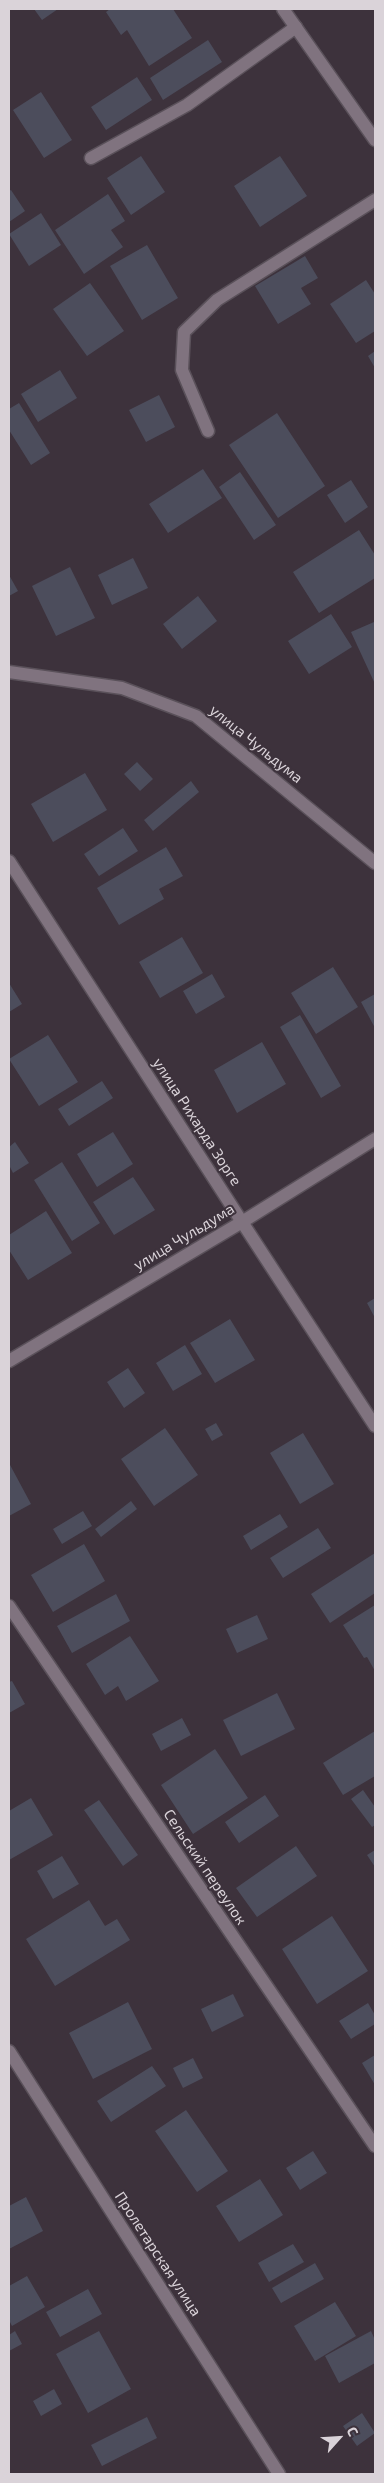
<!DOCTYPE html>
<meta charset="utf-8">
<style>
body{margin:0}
#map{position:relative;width:384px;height:2483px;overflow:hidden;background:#3d323c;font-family:"Exo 2",sans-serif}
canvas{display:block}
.frame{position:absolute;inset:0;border:10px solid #dad3d9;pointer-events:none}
.north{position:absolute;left:314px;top:2413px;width:50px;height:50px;-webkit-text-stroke:4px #3d323c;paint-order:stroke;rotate:64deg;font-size:14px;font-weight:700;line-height:20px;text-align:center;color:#dad3d9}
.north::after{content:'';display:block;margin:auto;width:18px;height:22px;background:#dad3d9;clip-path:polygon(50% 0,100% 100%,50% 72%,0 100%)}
</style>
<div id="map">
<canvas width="384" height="2483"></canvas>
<div class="frame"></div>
<div class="north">С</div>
</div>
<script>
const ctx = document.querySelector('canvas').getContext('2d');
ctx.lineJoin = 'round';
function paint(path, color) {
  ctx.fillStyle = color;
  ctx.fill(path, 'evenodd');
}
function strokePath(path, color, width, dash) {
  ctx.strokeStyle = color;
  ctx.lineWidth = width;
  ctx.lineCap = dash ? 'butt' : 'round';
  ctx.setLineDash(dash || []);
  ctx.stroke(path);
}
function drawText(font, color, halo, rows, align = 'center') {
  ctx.font = font + ' "Exo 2",sans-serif';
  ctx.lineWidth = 4;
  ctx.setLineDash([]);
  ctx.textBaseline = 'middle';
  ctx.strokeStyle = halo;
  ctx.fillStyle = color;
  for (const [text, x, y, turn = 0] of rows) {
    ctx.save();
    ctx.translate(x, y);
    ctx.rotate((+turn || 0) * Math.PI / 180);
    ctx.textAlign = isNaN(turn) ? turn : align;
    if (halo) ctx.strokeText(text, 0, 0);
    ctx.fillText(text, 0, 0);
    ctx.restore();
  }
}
paint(new Path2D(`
 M34,9H58L42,20Z
 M110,9H173L192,38L149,66L127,30L121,35L106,12Z
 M208,40L222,62L163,100L150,78Z
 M137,77L152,100L106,130L91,107Z
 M41,92L72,140L44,158L13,110Z
 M141,156L165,192L131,215L107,178Z
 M280,156L307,196L260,227L234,186Z
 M11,190L25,211L9,222V191Z
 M108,194L125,221L111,230L123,247L84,274L55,230Z
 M41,213L61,245L29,266L9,234Z
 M147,245L178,298L142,320L110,266Z
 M305,256L318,278L301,288L311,304L278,324L255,286Z
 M366,280L375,294V331L356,343L330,304Z
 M90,283L124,331L87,356L53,309Z
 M375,351V368L368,356Z
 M60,370L77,398L38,422L21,394Z
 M159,395L175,427L146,442L129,410Z
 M19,403L50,453L31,465L9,430V409Z
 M277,413L325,486L278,518L229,445Z
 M203,469L222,498L168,533L149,504Z
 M240,472L276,525L254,540L219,487Z
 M351,480L368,507L345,523L327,495Z
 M359,530L375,555V578L319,613L293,572Z
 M133,558L148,588L112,605L98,575Z
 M70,567L95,618L56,636L32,586Z
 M9,575L18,591L9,596Z
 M198,596L217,621L182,649L163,624Z
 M331,614L352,647L309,674L288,641Z
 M374,622L375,625V684L351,632Z
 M137,762L153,779L140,791L124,774Z
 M85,773L107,810L53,842L31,804Z
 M191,781L199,792L153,831L144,820Z
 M123,828L138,851L99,876L84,854Z
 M166,847L183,876L159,889L164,899L119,925L97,888Z
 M182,937L203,973L160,998L139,962Z
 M333,967L358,1007L316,1034L291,993Z
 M212,974L225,997L196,1014L183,991Z
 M9,983L22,1004L9,1012Z
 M375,994V1028L361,1002Z
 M300,1015L341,1086L321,1098L280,1027Z
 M48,1035L78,1082L39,1106L9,1059Z
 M262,1042L286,1084L237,1113L214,1070Z
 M102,1081L113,1098L69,1126L58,1109Z
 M113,1132L133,1164L97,1187L77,1154Z
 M15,1142L29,1163L13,1173L9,1165V1147Z
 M62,1162L100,1223L72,1241L34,1180Z
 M133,1177L155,1210L114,1235L93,1202Z
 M46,1211L72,1253L28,1280L9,1250V1235Z
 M375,1298V1318L367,1303Z
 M230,1319L255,1360L215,1383L190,1343Z
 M185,1345L202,1374L173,1391L156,1363Z
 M128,1368L145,1393L124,1408L107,1382Z
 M216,1423L223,1435L212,1441L205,1429Z
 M165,1428L198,1475L154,1506L121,1459Z
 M303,1433L334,1484L300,1504L270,1453Z
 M9,1463L31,1504L9,1516Z
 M131,1501L137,1509L101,1537L95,1529Z
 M83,1511L92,1526L62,1544L53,1529Z
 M280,1514L288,1527L251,1550L243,1536Z
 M318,1528L331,1548L283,1578L270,1558Z
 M84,1544L105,1581L53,1612L31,1575Z
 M375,1553V1593L330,1623L311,1594Z
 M116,1594L130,1621L72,1653L57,1626Z
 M375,1605V1671L367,1657L364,1658L343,1625Z
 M257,1615L268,1639L237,1653L226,1629Z
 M130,1636L159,1681L126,1701L118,1686L105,1695L86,1664Z
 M12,1681L25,1704L9,1713V1682Z
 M277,1693L295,1729L241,1756L223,1720Z
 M182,1718L191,1735L161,1751L152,1734Z
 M375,1731V1776L343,1795L323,1763Z
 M215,1749L248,1798L193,1834L161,1785Z
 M363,1790L375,1807V1825L372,1827L351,1799Z
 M265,1795L279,1816L239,1843L225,1822Z
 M31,1798L53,1835L9,1860V1811Z
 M99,1800L138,1855L123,1866L84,1810Z
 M296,1846L317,1876L257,1917L236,1888Z
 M375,1850V1867L367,1855Z
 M62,1856L79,1884L53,1899L37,1871Z
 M89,1900L105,1926L117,1919L130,1940L55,1986L26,1939Z
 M332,1916L368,1971L317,2004L282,1949Z
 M233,1994L244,2016L212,2032L201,2009Z
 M128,2002L152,2049L93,2079L69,2033Z
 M368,2003L375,2015V2024L351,2039L339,2021Z
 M375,2055V2085L362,2063Z
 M193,2058L203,2078L183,2088L173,2068Z
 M152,2066L166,2086L111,2122L97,2101Z
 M186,2110L228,2171L197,2192L155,2131Z
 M313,2151L327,2173L300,2190L286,2168Z
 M260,2179L283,2215L239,2242L216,2206Z
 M26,2197L43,2231L9,2249V2206Z
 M293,2244L304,2262L269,2282L258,2263Z
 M315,2263L324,2279L281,2303L272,2288Z
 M27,2276L45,2307L12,2326L9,2320V2286Z
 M88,2289L102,2314L60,2337L46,2312Z
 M335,2302L356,2336L315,2361L294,2326Z
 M15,2331L22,2344L9,2351V2335Z
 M99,2331L131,2389L88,2413L56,2354Z
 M371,2331L375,2340V2363L339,2383L325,2356Z
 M54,2389L62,2404L41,2416L33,2401Z
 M362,2413L375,2433L357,2446L343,2426Z
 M147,2417L157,2438L102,2466L91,2445Z`), '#4c4d5c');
const lane = new Path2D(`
 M91,158L187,105L296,27
 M208,431L182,370L184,332L217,300L375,200`);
const street = new Path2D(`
 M9,861L242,1222
 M9,1606L375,2146
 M9,2051L279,2474`);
const secondary = new Path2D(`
 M283,9L375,140
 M9,672L122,688L196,716L375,863
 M242,1222L375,1426
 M9,1361L242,1222L375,1139`);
strokePath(lane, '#5a515a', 15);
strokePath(street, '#5a515a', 15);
strokePath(secondary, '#5a515a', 15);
strokePath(lane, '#80737f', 12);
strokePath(street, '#80737f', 12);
strokePath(secondary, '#80737f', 12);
drawText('15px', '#dad3d9', '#3d323c', [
 ["улица Чульдума",256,744,39],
 ["улица Рихарда Зорге",197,1122,57],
 ["улица Чульдума",184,1237,-31],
 ["Сельский переулок",205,1867,56],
 ["Пролетарская улица",158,2254,57]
]);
</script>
